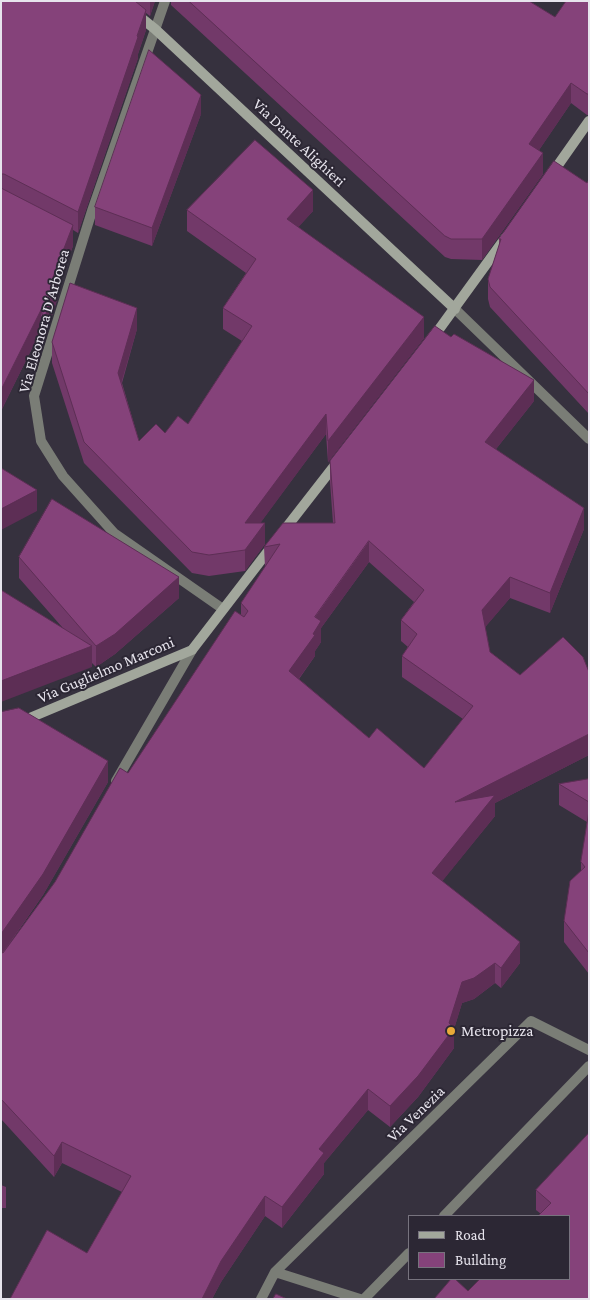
<!DOCTYPE html>
<style>
body{margin:0}
#map{position:relative;width:590px;height:1300px;overflow:hidden;background:#36313e;font-family:"Crimson Pro",serif}
canvas{display:block}
.frame{position:absolute;inset:0;border:2px solid #e7e4ed;pointer-events:none}
.legend{position:absolute;left:408px;top:1215px;width:162px;height:65px;box-sizing:border-box;background:#2c2734;border:1px solid #77737e;margin:0;padding:6px 9px;list-style:none;font-size:15px;color:#e7e4ed}
.legend li{display:flex;align-items:center;gap:10px;height:25px}
.legend b{width:25px;border:1px solid #77737e}
</style>
<div id="map">
<canvas width="590" height="1300"></canvas>
<div class="frame"></div>
<ul class="legend">
<li><b style="height:6px;background:#a2a79c"></b>Road</li>
<li><b style="height:14px;background:#85427a"></b>Building</li>
</ul>
</div>
<script>
const ctx = document.querySelector('canvas').getContext('2d');
ctx.lineJoin = 'round';
function strokePath(path, color, width, dash) {
  ctx.strokeStyle = color;
  ctx.lineWidth = width;
  ctx.lineCap = dash ? 'butt' : 'round';
  ctx.setLineDash(dash || []);
  ctx.stroke(path);
}
function paint(path, color) {
  ctx.fillStyle = color;
  ctx.fill(path, 'evenodd');
}
function drawText(font, color, halo, rows, align = 'center') {
  ctx.font = font + ' "Crimson Pro",serif';
  ctx.lineWidth = 4;
  ctx.setLineDash([]);
  ctx.textBaseline = 'middle';
  ctx.strokeStyle = halo;
  ctx.fillStyle = color;
  for (const [text, x, y, turn = 0] of rows) {
    ctx.save();
    ctx.translate(x, y);
    ctx.rotate((+turn || 0) * Math.PI / 180);
    ctx.textAlign = isNaN(turn) ? turn : align;
    if (halo) ctx.strokeText(text, 0, 0);
    ctx.fillText(text, 0, 0);
    ctx.restore();
  }
}
strokePath(new Path2D(`
 M165,1L92,211L34,396L41,441L63,476L114,533L223,609
 M455,309L589,439
 M116,781L192,650
 M444,1216L589,1066
 M275,1272L360,1299
 M261,1299L275,1272L531,1021L589,1050
 M364,1299L409,1253`), '#7a7d76', 10);
strokePath(new Path2D(`
 M120,1L155,29L455,309
 M551,175L589,121
 M432,339L506,237
 M282,533L338,461
 M1,726L20,722L192,650L272,546`), '#a2a79c', 10);
paint(new Path2D(`
 M1,1H155L150,16L146,13V30L138,54V58L78,233L73,230V246L57,287V300L44,340L41,330L1,411Z
 M171,1H529L555,17L589,1V115H587L571,103L539,150L543,174L482,260L451,259L445,257L171,5Z
 M201,114L152,246L95,225V207Z
 M589,180V414L490,307L488,299V279L499,246V239L587,183Z
 M187,210L313,211L298,227L424,338L328,462L326,434L260,523L265,544L245,571L209,576L192,573L84,463L52,363V342L137,329L122,383L139,441L165,433L188,424L242,341L223,329V308L246,273L187,231Z
 M534,401L496,449L584,529L550,613L510,598L485,627L490,652L520,675L589,672V755L495,803V816L442,881L520,963L501,988L495,983L474,999L462,1003L454,1029V1048L418,1097L390,1127L368,1110L324,1163V1174L282,1228L265,1216L221,1282L212,1299H10L87,1253L122,1192L62,1163L54,1177L1,1119V712L108,782L43,895L3,953L55,882L128,773L241,615V603L265,567L264,547L333,523L330,482V461ZM369,562L414,602L401,620V641L408,647L402,656V677L463,719L424,768L369,738L299,679L315,656V651L321,642V628Z
 M19,557L179,598L115,654L96,667L92,663V667L62,627L19,578Z
 M589,779V974L564,942V921L581,871V862L587,822L559,805V784Z
 M589,1133V1299L468,1291L541,1214L536,1210V1190Z
 M1,1185L6,1187V1208H1Z`), '#723969');
paint(new Path2D(`
 M150,1H155L150,16Z
 M146,10V30L138,54V58L78,233V212Z
 M571,83V103L529,165V144Z
 M201,95V114L152,246V228Z
 M543,153V174L482,260V239Z
 M313,190V211L287,240V219Z
 M73,225V246L57,287V300L44,340V320L53,277Z
 M137,308V329L118,394V373Z
 M41,310V330L1,411V390Z
 M424,317V338L328,462V441Z
 M534,380V401L485,463V442Z
 M326,414V434L245,544V523Z
 M37,490V511L1,530V509Z
 M584,508V529L550,613V593Z
 M265,523V544L245,571V550Z
 M369,541V562L321,628V642L315,651V656L289,692V671L315,617Z
 M179,577V598L115,654L96,667V646Z
 M510,577V598L482,631V610Z
 M92,646V667L1,702V681Z
 M589,734V755L495,803V816L432,894V873L455,802Z
 M108,761V782L43,895L1,955V934Z
 M520,942V963L501,988V968Z
 M495,963V983L474,999L462,1003L454,1029V1048L418,1097L390,1127V1106L462,982Z
 M368,1089V1110L324,1163V1174L282,1228V1207L319,1149Z
 M62,1142V1163L54,1177V1156Z
 M265,1196V1216L221,1282L212,1299H202L221,1261Z`), '#5d2e55');
const building = new Path2D(`
 M1,1H135L146,10L137,36L138,37L78,212L4,174H1Z
 M189,1H529L555,17L566,1H589V94H587L571,83L529,144L543,153L482,239H451L445,236Z
 M149,50L201,95L152,228L95,207Z
 M255,140L313,190L287,219L424,317L328,441L326,414L245,523H265L245,550L209,555L192,552L84,442L52,342L70,283L137,308L118,373L139,441L156,424L165,433L178,416L188,424L252,326L223,308L256,259L187,210Z
 M554,161L587,183L589,180V394L490,287L488,279L501,239H499Z
 M1,188L73,225L53,277L57,279L44,320L41,310L1,390Z
 M435,326L451,337L454,334L534,380L485,442L584,508L550,593L510,577L482,610L490,652L520,675L563,637L583,657L589,672V734L455,802L495,795L432,873L520,942L501,968L495,963L474,978L462,982L449,1023L454,1028L418,1076L390,1106L368,1089L319,1149L324,1153L282,1207L265,1196L221,1261L202,1299H10L47,1230L87,1253L131,1176L62,1142L54,1156L1,1099V952L3,953L55,882L120,768L128,773L235,611L244,617L248,611L241,603L280,544L264,547L283,523H335L330,461ZM369,541L424,590L401,620L417,634L402,656L473,706L424,768L377,728L369,738L289,671L315,635L313,634L321,621L315,617Z
 M1,468L37,490L1,509Z
 M52,499L179,577L115,634L96,646L19,557Z
 M1,590L92,646L1,681Z
 M19,708L108,761L43,874L1,934V712Z
 M589,779V802L559,784Z
 M589,811V953L564,921L570,881L585,867L581,862Z
 M589,1133V1299H434L451,1279H455L468,1291L480,1279H569V1216H538L551,1203L536,1190Z
 M276,1294L287,1299H273Z`);
paint(building, '#85427a');
strokePath(building, '#5d2e55', 1);
for (const [x, y, r, color] of [
 [451,1031,5,"#e9aa38"]
]) {
  const dot = new Path2D();
  dot.arc(x, y, r, 0, 2 * Math.PI);
  ctx.fillStyle = color;
  ctx.fill(dot);
  strokePath(dot, '#2c2734', 2);
}
drawText('16px', '#e7e4ed', '#2c2734', [
 ["Via Dante Alighieri",299,143,43],
 ["Via Eleonora D'Arborea",44,321,-74],
 ["Via Guglielmo Marconi",106,670,-23],
 ["Via Venezia",416,1114,-44]
]);
drawText('16px', '#e7e4ed', '#2c2734', [
 ["Metropizza",461,1031]
], 'left');
</script>
